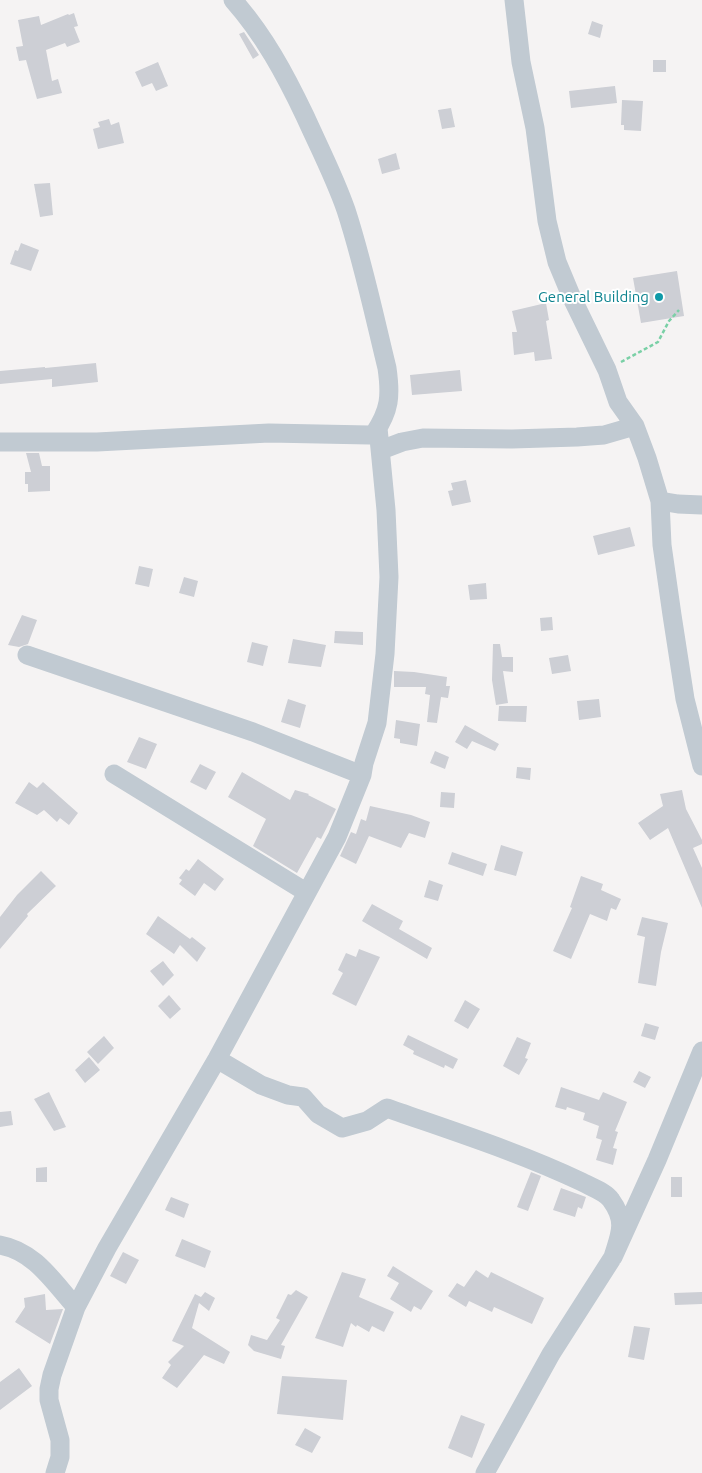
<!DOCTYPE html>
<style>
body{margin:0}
canvas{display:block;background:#f5f3f3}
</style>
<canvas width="702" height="1473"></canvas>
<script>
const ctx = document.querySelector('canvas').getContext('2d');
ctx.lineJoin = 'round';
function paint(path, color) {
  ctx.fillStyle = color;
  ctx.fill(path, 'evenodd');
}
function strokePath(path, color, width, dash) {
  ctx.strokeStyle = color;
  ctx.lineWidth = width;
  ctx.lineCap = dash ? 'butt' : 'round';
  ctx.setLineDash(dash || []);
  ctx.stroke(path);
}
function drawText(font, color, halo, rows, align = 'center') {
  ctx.font = font + ' Ubuntu,sans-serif';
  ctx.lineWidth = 4;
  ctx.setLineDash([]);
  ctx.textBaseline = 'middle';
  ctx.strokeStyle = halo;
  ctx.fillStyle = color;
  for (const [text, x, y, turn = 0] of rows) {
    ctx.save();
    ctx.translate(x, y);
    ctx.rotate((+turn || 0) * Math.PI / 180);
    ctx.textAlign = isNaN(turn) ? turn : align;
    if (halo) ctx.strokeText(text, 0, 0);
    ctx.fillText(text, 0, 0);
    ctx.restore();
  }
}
paint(new Path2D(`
 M74,13L78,26L74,27L80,42L67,47L65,43L46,50L52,81L58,79L62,93L37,99L26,60L19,61L16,47L23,46L18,20L39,16L41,25L68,14L69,15Z
 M592,21L603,25L600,38L588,34Z
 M244,32L259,55L253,59L239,34Z
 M653,60H666V72H653Z
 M158,62L168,86L156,91L152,83L142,87L135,72Z
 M615,86L617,103L571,108L569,91Z
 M622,100L643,101L641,131L624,130V125H621Z
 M451,108L455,127L442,129L438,110Z
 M109,119L111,125L119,122L124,143L98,149L93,129L100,127L98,122Z
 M396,153L400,169L382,174L378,159Z
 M50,183L53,215L40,217L34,184Z
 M21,243L39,250L31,271L10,264L15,250L18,251Z
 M677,271L684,316L641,323L633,278Z
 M546,303L549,320L546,321L552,359L535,361L534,352L514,355L512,332H517L512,311Z
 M96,363L98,382L52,387V379L0,384V371L45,367V368Z
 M460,370L462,391L412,395L410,375Z
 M26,453H39L42,466H50V491L28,492V484H25V472H31Z
 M466,480L471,502L452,506L448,491L453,490L451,483Z
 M630,527L635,546L598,555L593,536Z
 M139,566L153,569L149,587L135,584Z
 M184,577L198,581L194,597L179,593Z
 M486,583L487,599L470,600L468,585Z
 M22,615L37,620L28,644L19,647L8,645Z
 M552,617L553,630L541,631L540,618Z
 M335,631L363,632V645L334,643Z
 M293,639L326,645L321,667L288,663Z
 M252,642L268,646L263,666L247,662Z
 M493,644H500L502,657H513V672L503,671L508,703L496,705L492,680Z
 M568,655L571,671L552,674L549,658Z
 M394,671L414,672L447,677L446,686H450L448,698L441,697L437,723L427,722L430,695L425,694L426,687H394Z
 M288,699L306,705L300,728L281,722Z
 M599,699L601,717L579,720L577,701Z
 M499,706H527L526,722L498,721Z
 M396,720L420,724L417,746L400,743V739L394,738Z
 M465,725L499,744L495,751L472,741L467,749L455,742Z
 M139,737L157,744L146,769L127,762Z
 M435,751L449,757L445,769L430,763Z
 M200,764L216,772L206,790L190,782Z
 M517,767L531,768L530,780L516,778Z
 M242,772L290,800L295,790L309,794L308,795L336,809L321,839L317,837L297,873L253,846L266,819L228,797Z
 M29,782L37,788L43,782L78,813L69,825L60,818L57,822L44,810L37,815L15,803Z
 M682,790L686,809L702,840V844L693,848L702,868V908L668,828L650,840L638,823L663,806L660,794Z
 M441,792L455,793L454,808L440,807Z
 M370,806L411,815L430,822L425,838L409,833L401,848L369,836L356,864L340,856L351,832L356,834L361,819L366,821Z
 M501,845L523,852L516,876L494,870Z
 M452,852L487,864L483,876L448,864Z
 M198,859L224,879L215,891L204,883L195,896L179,884L182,880L179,878L186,869L189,871Z
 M41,871L56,886L27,914L28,916L0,949V917L17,895Z
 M581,876L603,884L601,890L621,899L616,910L611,908L607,921L590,914L571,959L553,951L572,908L570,907Z
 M429,880L443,885L438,901L424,897Z
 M372,904L403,921L399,929L432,948L427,959L362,921Z
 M158,916L190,939L192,937L206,948L197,962L180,945L174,954L146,934Z
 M642,917L668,923L661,952L656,986L638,983L645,937L637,935Z
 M359,949L380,957L356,1006L332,994L343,973L338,970L346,953L356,957Z
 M163,961L174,975L163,986L150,971Z
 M169,995L181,1009L170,1019L158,1006Z
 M465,1000L480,1009L468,1029L454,1021Z
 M645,1023L659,1027L655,1040L641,1036Z
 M408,1035L458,1059L453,1069L445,1065L444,1068L413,1054L414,1051L403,1045Z
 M104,1036L114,1048L98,1064L87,1052Z
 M517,1037L531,1043L525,1058L528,1059L519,1075L503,1066Z
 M89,1057L100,1070L85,1083L75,1070Z
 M639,1071L651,1077L645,1088L633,1082Z
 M561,1087L599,1100L603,1092L627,1102L615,1131L618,1132L613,1148L617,1149L613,1165L596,1160L602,1140L596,1138L599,1126L583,1120L585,1113L567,1107L566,1110L555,1107Z
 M49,1092L66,1127L54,1131L34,1099Z
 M11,1111L13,1125L0,1127V1112Z
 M47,1167V1182H36V1168Z
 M531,1172L541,1176L528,1211L517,1207Z
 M671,1177H682V1197H671Z
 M561,1188L586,1197L582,1209L578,1207L575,1217L553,1210Z
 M171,1197L189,1204L184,1218L165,1210Z
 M182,1239L211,1251L205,1268L175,1256Z
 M123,1252L139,1260L126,1284L110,1276Z
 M393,1266L433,1291L421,1310L414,1306L411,1312L390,1299L399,1283L387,1276Z
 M476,1270L488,1278L491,1272L544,1298L532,1324L494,1307L492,1312L469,1301L466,1307L448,1296L457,1283L464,1287Z
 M342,1272L366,1279L359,1297L394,1312L384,1332L372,1326L369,1332L357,1325L356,1327L351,1323L343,1347L315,1338Z
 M296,1290L308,1297L281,1345L285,1346L281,1359L254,1351L248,1345L251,1335L267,1340L280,1320L276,1318L288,1294L291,1295Z
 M205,1292L215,1298L209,1311L199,1303L192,1328L230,1352L224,1364L204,1355L177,1388L162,1378L171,1365L168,1362L184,1346L172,1341L195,1294L201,1297Z
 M702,1292V1304L675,1305L674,1293Z
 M45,1294L46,1310L63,1309L50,1344L15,1322L25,1307L24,1298Z
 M634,1326L650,1328L644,1360L628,1357Z
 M19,1368L32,1386L0,1410V1382Z
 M282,1376L347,1380L343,1420L277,1414Z
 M461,1415L485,1424L472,1458L448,1448Z
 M305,1428L321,1437L312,1453L295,1445Z`), '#cdcfd5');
strokePath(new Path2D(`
 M621,362L658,342L669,321L679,310`), '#7ad0a6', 2.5, [4, 2.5]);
strokePath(new Path2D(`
 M514,0L521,62L535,128L547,221L557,262L572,298L607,370L618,402L635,426L647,458L660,501L662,545L672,615L685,699L702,766
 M0,442H97L269,433L369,435L374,434C390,410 391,396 387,368C374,315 363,262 346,210C335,178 319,147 305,116C285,74 264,35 233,0
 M381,450L402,442L423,438L512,439L577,437L604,435L635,426
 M660,501L678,504L702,505
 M27,655L253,732L362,775
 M114,774L306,892
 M217,1059L261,1085L288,1095L303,1097L318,1114L342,1128L367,1121L387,1108C452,1131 519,1152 582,1182C591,1187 606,1192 611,1200C627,1222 620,1234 613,1257
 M0,1245C35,1251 54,1283 76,1307
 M55,1473L60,1457V1440L49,1400V1389L52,1375L76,1307L107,1248L217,1059L337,837L362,775L364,763L377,723L385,654L389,577L386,510L378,428
 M485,1473L551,1354L613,1257L657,1160L702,1051`), '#c1cad2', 19);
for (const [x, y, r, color] of [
 [659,297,5,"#0f9aa8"]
]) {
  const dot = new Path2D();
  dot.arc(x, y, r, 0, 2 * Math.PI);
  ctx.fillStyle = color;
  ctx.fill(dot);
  strokePath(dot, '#fff', 2);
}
drawText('15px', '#0d838f', '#fff', [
 ["General Building",649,297]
], 'right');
</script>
